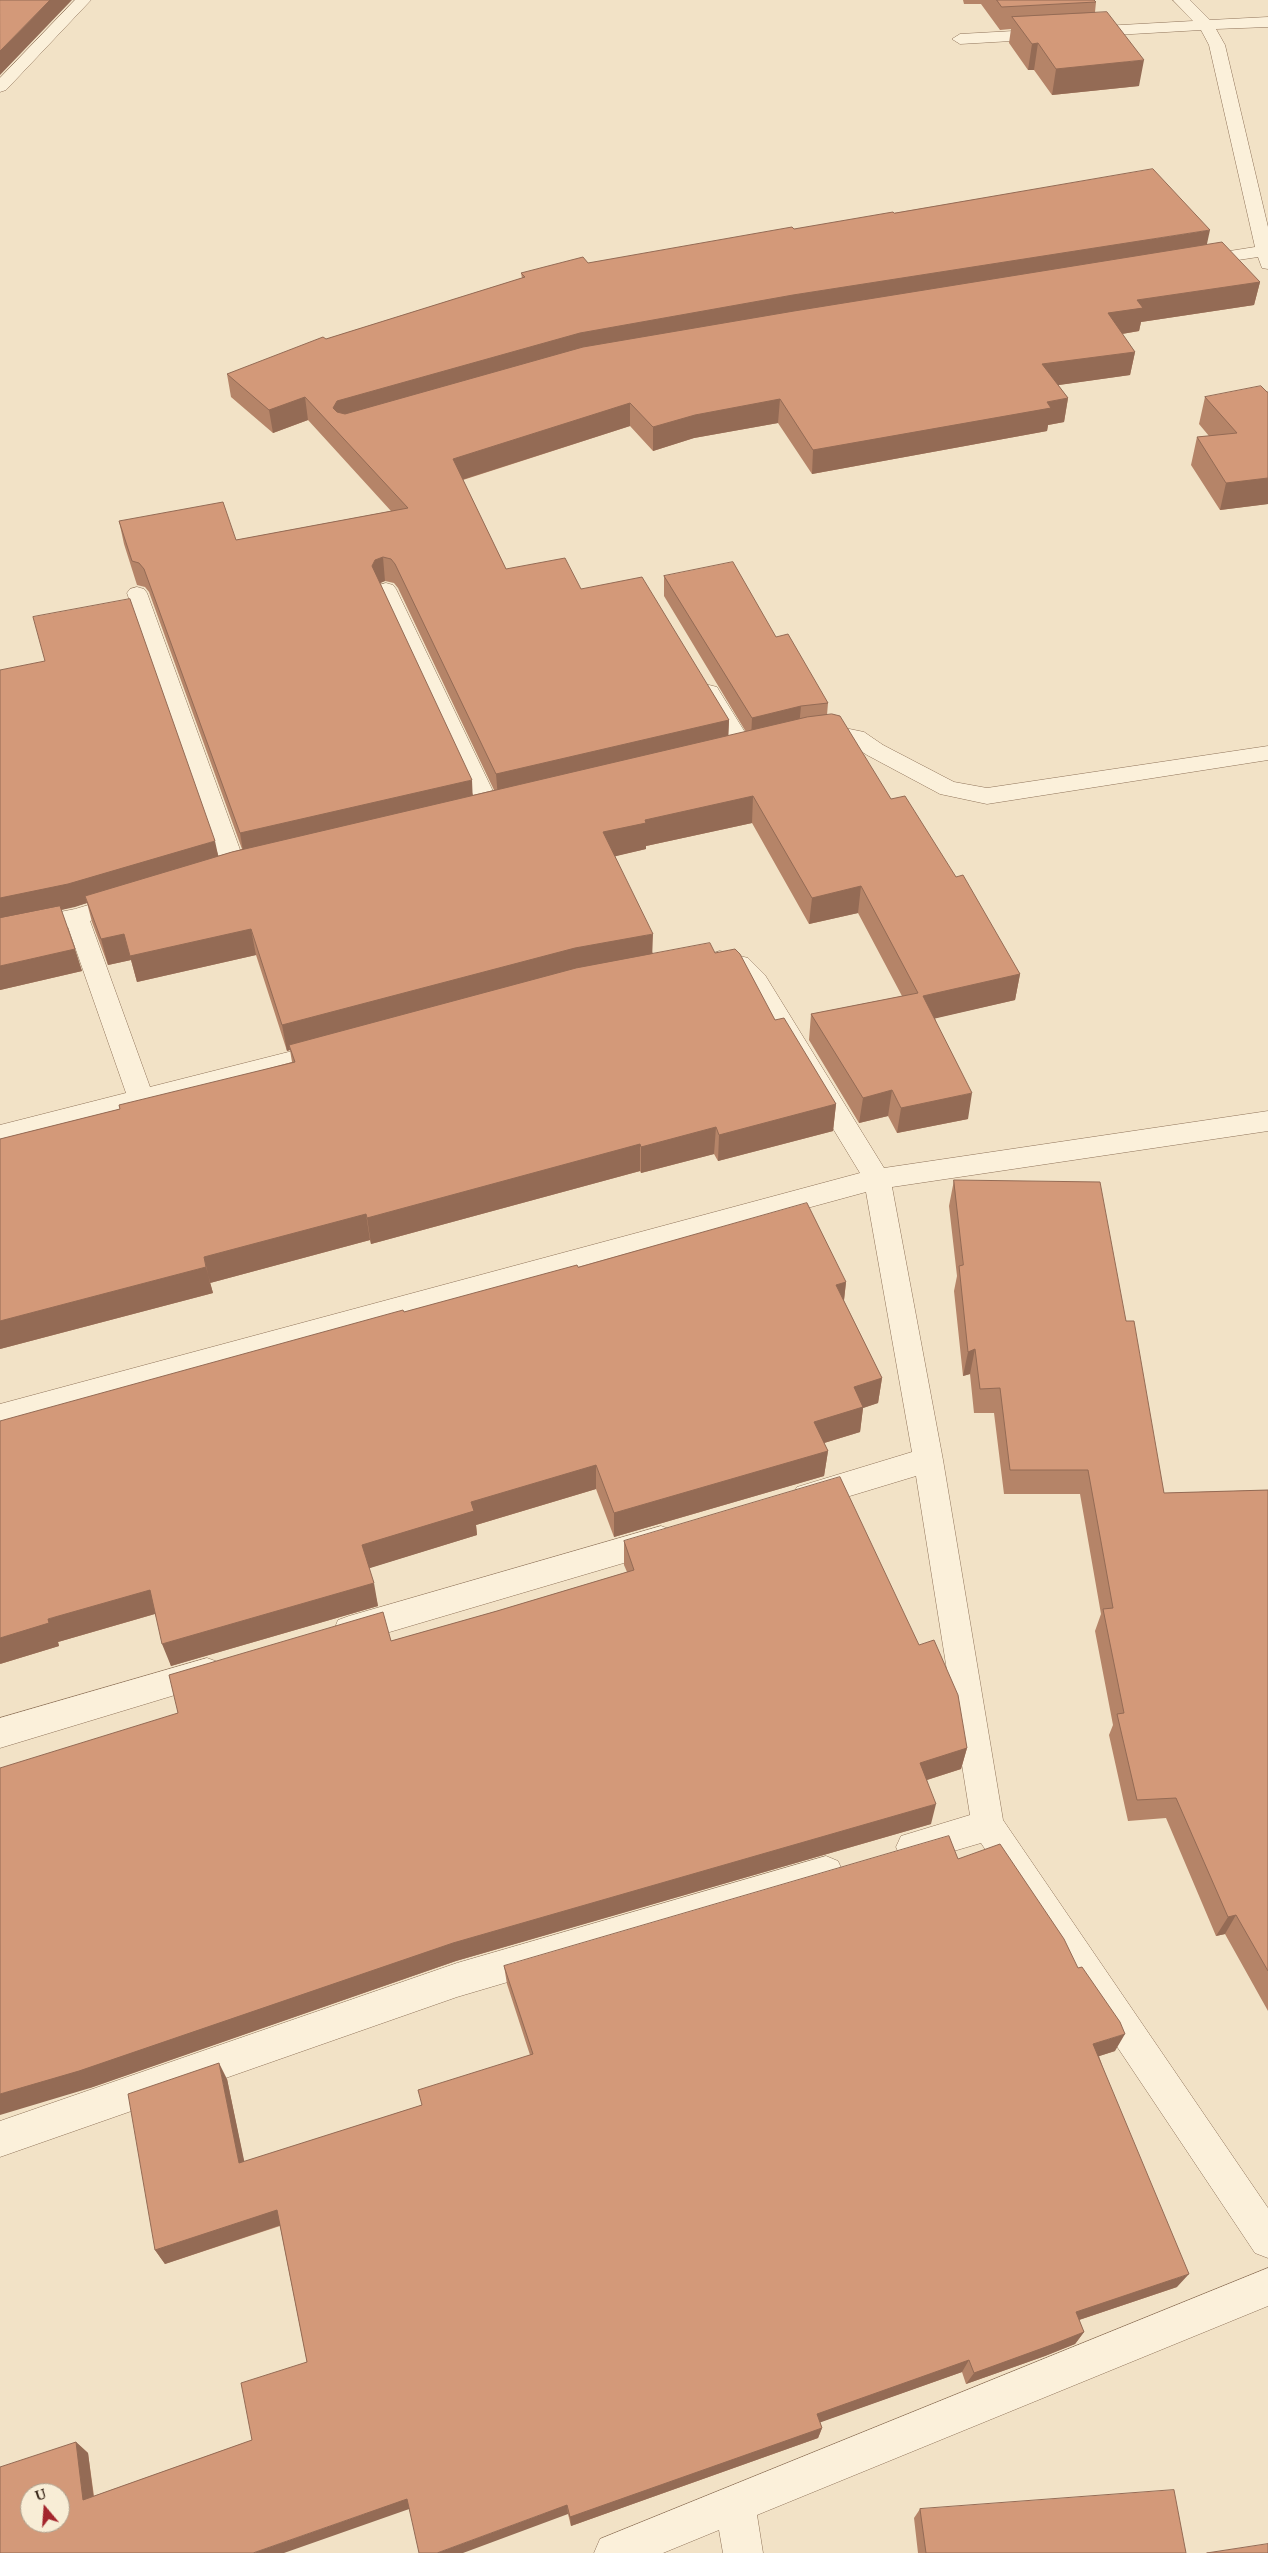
<!DOCTYPE html>
<style>
body{margin:0}
#map{position:relative;width:1268px;height:2553px;overflow:hidden;background:#f2e2c6;font-family:Merriweather,serif}
canvas{display:block}
.north{position:absolute;left:20px;top:2483px;width:50px;height:50px;box-sizing:border-box;background:#f8edd6;border:1px solid #aea08d;border-radius:50%;rotate:342deg;font-size:14px;font-weight:700;line-height:20px;text-align:center;color:#3e2c1f}
.north::after{content:'';display:block;margin:auto;width:18px;height:22px;background:#a3252d;clip-path:polygon(50% 0,100% 100%,50% 72%,0 100%)}
</style>
<div id="map">
<canvas width="1268" height="2553"></canvas>
<div class="north">U</div>
</div>
<script>
const ctx = document.querySelector('canvas').getContext('2d');
ctx.lineJoin = 'round';
function strokePath(path, color, width, dash) {
  ctx.strokeStyle = color;
  ctx.lineWidth = width;
  ctx.lineCap = dash ? 'butt' : 'round';
  ctx.setLineDash(dash || []);
  ctx.stroke(path);
}
function paint(path, color) {
  ctx.fillStyle = color;
  ctx.fill(path, 'evenodd');
}
const street = new Path2D(`
 M75,0H91L6,90L0,92V78Z
 M1173,0H1190L1210,20L1268,17V27L1216,29L1225,45L1268,227V269L1262,268L1258,257L1198,266L1192,265L1189,261L1192,257L1198,256L1255,247L1209,45L1201,30L960,44L952,39L960,34L1193,21Z
 M386,583L393,585L396,589L502,810L498,815L490,818L482,815L478,810L376,589L379,585Z
 M137,587L144,589L147,593L247,869L243,875L235,877L227,875L223,869L127,593L130,589Z
 M709,685L717,687L720,692L756,750L753,755L745,757L737,755L734,750L698,692L701,687Z
 M830,725L864,732L883,745L954,782L987,788L1268,746V760L987,804L940,794L867,755L849,743L830,739L815,741L807,739L804,734L807,729Z
 M125,894L133,896L137,902L133,908L90,921L150,1087L328,1042L337,1044L341,1051L337,1058L328,1060L152,1106L142,1111L138,1109L0,1145V1125L126,1093L68,927L0,940V924L75,909Z
 M720,951L748,958L765,975L884,1168L1268,1111V1131L892,1187L943,1460L1003,1820L1268,2208V2258L1255,2253L981,1843L913,1863L901,1858L896,1847L901,1836L970,1815L916,1476L807,1509L797,1505L792,1496L797,1487L912,1452L866,1192L0,1428V1404L860,1173L747,987L731,971L711,966L708,960L711,954Z
 M661,1526L672,1530L676,1539L672,1548L661,1552L349,1644L338,1640L334,1630L338,1620L349,1616Z
 M207,1658L218,1662L223,1672L218,1682L0,1748V1718Z
 M826,1856L838,1861L843,1872L838,1883L826,1888L457,1997L0,2157V2121L457,1963Z
 M1268,2268V2306L757,2515L763,2553H723L719,2530L663,2553H594L600,2539Z`);
strokePath(street, '#8f735a', 1);
paint(street, '#fbf0da');
paint(new Path2D(`
 M963,0H1094L1096,2L1095,12L1139,86L1052,95L1034,70H1028L1009,43L1011,29L1000,30L981,4H964Z
 M894,213L1207,245L1260,282L1254,305L1141,322L1139,331L1122,334L1135,352L1130,375L1058,385L1068,398L1064,422L1048,425L1047,431L812,474L778,423L694,438L653,451L630,426L463,480L506,569L581,589L729,720L728,736L746,732L664,596V576L776,637L828,703L827,715L891,799L956,877L1020,974L1015,1000L935,1018L968,1119L897,1133L888,1116L859,1123L809,1040L811,1014L902,996L858,913L809,924L752,823L646,846V849L615,856L653,954L715,953L775,1020L836,1104L833,1131L718,1161L714,1154L641,1173L640,1171L371,1244L370,1240L210,1283L213,1293L0,1349V1139L120,1109L292,1062L290,1050L287,1051L256,955L137,982L131,960L108,965L92,922L87,903L61,910L82,971L0,990V670L218,856L242,849L149,592L145,587L137,585L124,544L119,521L236,540L391,511L308,420L273,433L231,397L227,374L326,339L522,278L521,273L588,263ZM385,581L394,583L398,588L494,790L473,795L380,583Z
 M1267,392H1268V504L1220,510L1191,465L1197,437L1209,436L1199,424L1205,397Z
 M954,1180L1126,1321L1164,1493L1268,1490V2011L1225,1934L1216,1936L1166,1818L1128,1821L1109,1735L1113,1725L1095,1631L1101,1614L1080,1494H1004L994,1413H974L970,1374L963,1376L954,1291L957,1276L949,1206Z
 M578,1267L846,1282L844,1301L882,1378L878,1403L863,1408L860,1432L824,1443L828,1451L824,1476L614,1537L596,1489L476,1525L477,1535L369,1568L378,1606L171,1666L155,1614L58,1642L59,1646L0,1664L404,1312Z
 M624,1541L967,1748L961,1769L927,1780L931,1824L456,1961L90,2088L178,1713L391,1641L497,1611L627,1572L624,1565Z
 M958,1859L1115,2051L1099,2056L1177,2287L1079,2320L1084,2332L1075,2344L1045,2356L966,2384L962,2372L820,2422L822,2428L818,2438L571,2526L568,2514L409,2509L0,2553L76,2442L88,2453L94,2496L252,2440L307,2362L280,2226L165,2264L155,2250L227,2079L244,2162L422,2105L530,2055L507,1984L504,1966Z
 M920,2509L1186,2553H918L914,2518Z`), '#b58468');
paint(new Path2D(`
 M50,0H72L0,75V51Z
 M1038,43L1034,70H1028L1032,44Z
 M1144,60L1139,86L1052,95L1056,69Z
 M1210,230L1205,253L339,424L333,408L337,401L580,333L793,295Z
 M1260,282L1254,305L1141,322L1139,331L1104,337L1108,313L1137,300Z
 M1135,352L1130,375L1038,388L1042,364Z
 M305,397L308,420L273,433L269,410Z
 M1068,398L1064,422L1048,425L1047,431L812,474L813,450Z
 M780,399L778,423L694,438L653,451V427L695,415Z
 M630,403V426L455,482L453,459Z
 M1268,478V504L1220,510L1226,483Z
 M383,557L385,581L378,584L372,566L375,560Z
 M801,706L799,727L751,739L752,718Z
 M729,720L728,744L498,798L496,774Z
 M472,780L473,804L244,857L240,833Z
 M753,796L752,823L646,846V849L604,859L603,832L645,820Z
 M215,841L220,864L85,896L87,903L75,907L0,923V898Z
 M861,886L858,913L809,924L812,898Z
 M251,929L256,955L137,982L130,956Z
 M124,934L131,960L108,965L101,939Z
 M653,934L652,960L289,1045L290,1050L287,1051L282,1025L575,948Z
 M75,949L82,971L0,990V966Z
 M1020,974L1015,1000L920,1022L923,996Z
 M892,1090L888,1116L859,1123L863,1098Z
 M972,1093L968,1119L897,1133L901,1108Z
 M836,1104L833,1131L718,1161L719,1135Z
 M716,1127L714,1154L641,1173V1147Z
 M640,1144V1171L371,1244L367,1218Z
 M366,1214L370,1240L210,1283L204,1257Z
 M206,1267L213,1293L0,1349V1321Z
 M846,1282L843,1308L836,1285Z
 M975,1349L970,1374L963,1376L968,1352Z
 M882,1378L878,1403L863,1408L860,1432L811,1447L814,1422L854,1387Z
 M828,1451L824,1476L614,1537V1513Z
 M596,1465V1489L476,1525L477,1535L367,1569L362,1545L471,1502Z
 M374,1583L378,1606L171,1666L162,1644Z
 M150,1590L158,1613L58,1642L59,1646L0,1664V1638L48,1619Z
 M967,1748L961,1769L914,1784L920,1763Z
 M936,1804L931,1824L456,1961L90,2088L0,2115V2094L453,1943Z
 M1236,1915L1225,1934L1216,1936L1228,1917Z
 M1125,2034L1115,2051L1084,2061L1093,2044Z
 M219,2063L227,2079L248,2179L239,2163Z
 M277,2210L284,2224L165,2264L155,2250Z
 M1189,2274L1177,2287L1067,2324L1076,2312Z
 M1084,2332L1075,2344L1045,2356L966,2384L974,2373Z
 M969,2360L962,2372L813,2425L817,2414Z
 M822,2428L818,2438L571,2526L570,2517Z
 M76,2442L88,2453L95,2509L83,2500Z
 M407,2499L412,2508L284,2553H253Z
 M567,2505L568,2514L463,2553H437Z`), '#946b55');
const building = new Path2D(`
 M0,0H50L0,51Z
 M997,0H1094L1096,2L1002,7Z
 M1107,12L1144,60L1056,69L1038,43L1032,44L1012,17Z
 M1153,169L1210,230L793,295L580,333L337,401L333,408L337,412L345,414L583,347L794,311L1222,242L1260,282L1137,300L1143,308L1108,313L1135,352L1042,364L1068,398L1047,402L1051,408L813,450L780,399L695,415L653,427L630,403L453,459L506,569L565,558L581,589L642,577L729,720L496,774L395,564L391,559L383,557L375,560L372,566L472,780L240,833L144,569L139,563L132,561L119,521L223,502L236,540L408,508L305,397L269,410L227,374L323,337L326,339L525,277L521,273L583,257L588,263L792,227L794,229L893,212L894,213Z
 M1261,386L1267,392H1268V478L1226,483L1197,437L1237,433L1205,397Z
 M733,562L776,637L788,634L828,703L801,706L752,718L664,576Z
 M130,599L215,841L68,884L0,898V670L45,661L33,617Z
 M832,714L840,716L891,799L905,796L956,877L963,875L1020,974L923,996L972,1093L901,1108L892,1090L863,1098L811,1014L918,993L861,886L812,898L753,796L645,820L646,823L603,832L653,934L575,948L282,1025L251,929L130,956L124,934L101,939L85,896L232,852L807,717Z
 M60,906L75,949L0,966V918Z
 M710,943L715,953L735,949L740,954L775,1020L784,1018L836,1104L719,1135L716,1127L641,1147L640,1144L367,1218L366,1214L204,1257L206,1267L0,1321V1139L120,1109L119,1105L295,1062L289,1045L576,968Z
 M954,1180L1100,1182L1126,1321H1134L1164,1493L1268,1490V1971L1236,1915L1228,1917L1176,1798L1137,1800L1117,1714L1124,1713L1103,1609L1113,1608L1088,1470H1010L1000,1388L980,1389L975,1349L968,1352L959,1266L963,1265Z
 M807,1203L846,1282L836,1285L882,1378L854,1387L863,1407L814,1422L828,1451L614,1513L596,1465L471,1502L474,1511L362,1545L374,1583L162,1644L150,1590L48,1619L49,1623L0,1638V1421L403,1310L404,1312L577,1265L578,1267Z
 M840,1477L919,1645L934,1640L958,1695L967,1748L920,1763L936,1804L453,1943L79,2071L0,2094V1768L178,1713L169,1675L383,1612L391,1641L497,1611L634,1570L624,1541Z
 M949,1836L958,1859L1000,1844L1064,1939L1078,1968L1082,1967L1120,2022L1125,2034L1093,2044L1189,2274L1076,2312L1084,2332L1054,2344L974,2373L969,2360L817,2414L822,2428L570,2517L567,2505L437,2553H419L407,2499L253,2553H0V2467L76,2442L83,2500L252,2440L241,2383L307,2362L277,2210L155,2250L128,2094L219,2063L239,2163L422,2105L418,2090L533,2054L504,1966ZM30,2493H60V2523H30Z
 M1174,2490L1186,2553H926L920,2509Z
 M1268,2544V2553H1207Z`);
paint(building, '#d39979');
strokePath(building, '#946b55', 1);
</script>
